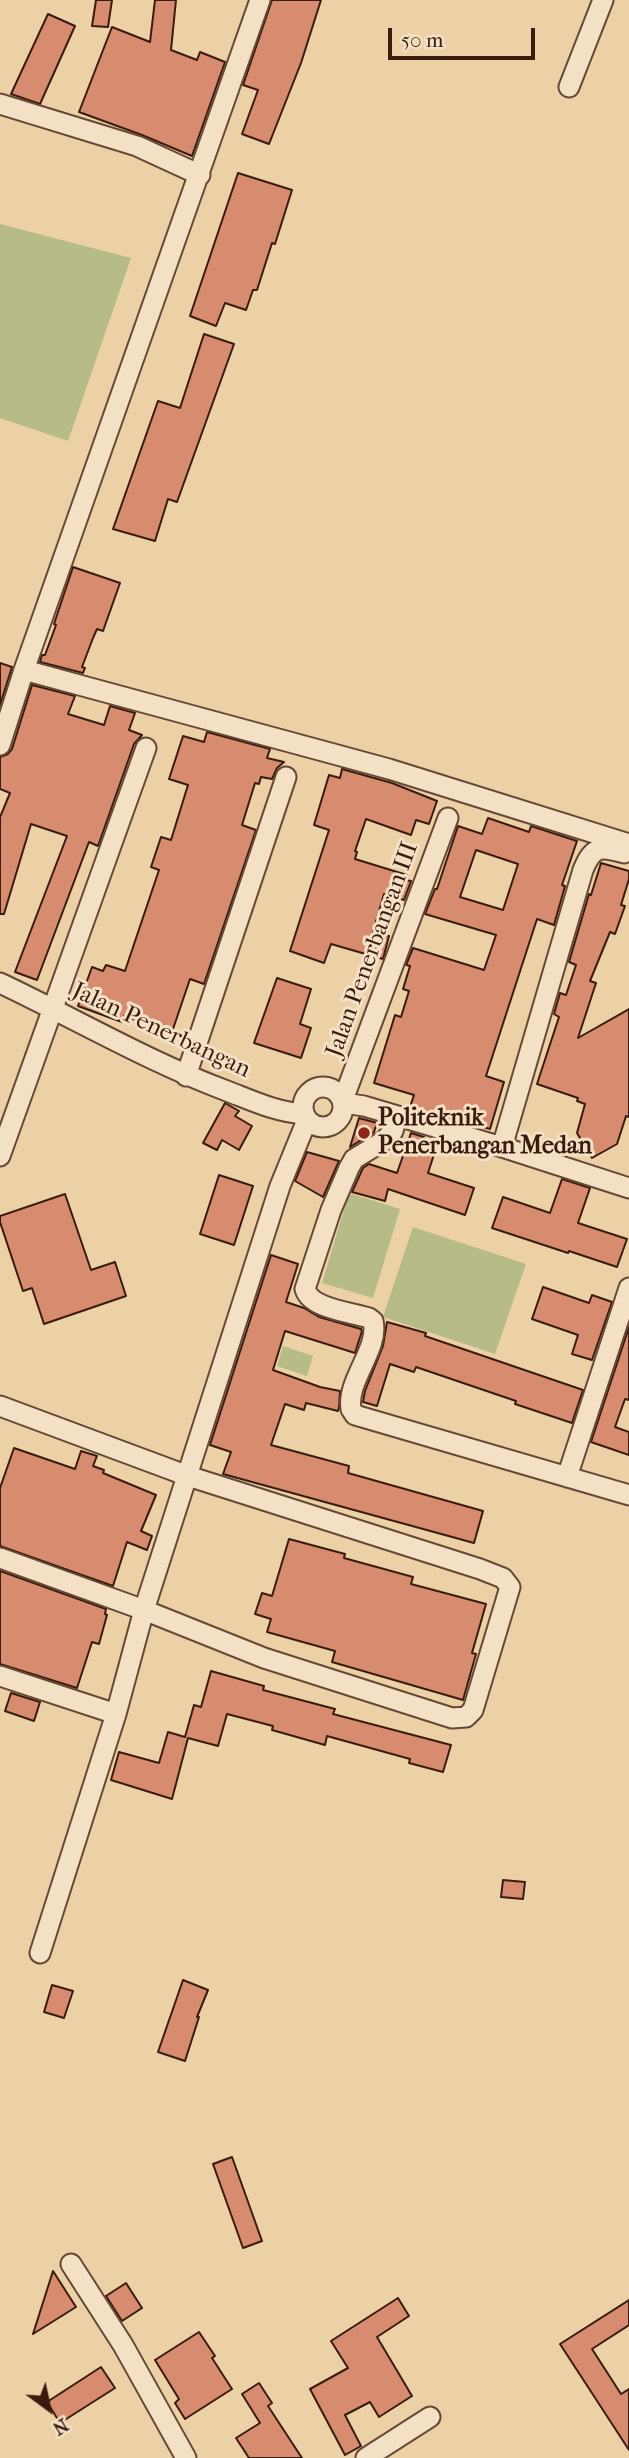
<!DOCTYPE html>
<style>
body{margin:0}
#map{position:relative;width:629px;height:2458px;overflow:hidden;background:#ecd0a6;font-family:"IM FELL French Canon",serif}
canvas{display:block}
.north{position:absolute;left:14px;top:2374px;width:70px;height:70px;-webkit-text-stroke:5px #f3e0c5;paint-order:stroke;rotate:147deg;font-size:19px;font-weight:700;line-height:28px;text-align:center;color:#3a1c0f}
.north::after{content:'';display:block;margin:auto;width:24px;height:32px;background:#3a1c0f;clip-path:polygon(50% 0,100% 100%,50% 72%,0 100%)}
.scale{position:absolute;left:388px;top:28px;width:147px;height:32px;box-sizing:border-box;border:4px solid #3a1c0f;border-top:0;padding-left:9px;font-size:21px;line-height:24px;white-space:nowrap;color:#3a1c0f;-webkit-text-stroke:5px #f3e0c5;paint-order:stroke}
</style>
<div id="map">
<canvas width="629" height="2458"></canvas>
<div class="north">N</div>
<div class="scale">50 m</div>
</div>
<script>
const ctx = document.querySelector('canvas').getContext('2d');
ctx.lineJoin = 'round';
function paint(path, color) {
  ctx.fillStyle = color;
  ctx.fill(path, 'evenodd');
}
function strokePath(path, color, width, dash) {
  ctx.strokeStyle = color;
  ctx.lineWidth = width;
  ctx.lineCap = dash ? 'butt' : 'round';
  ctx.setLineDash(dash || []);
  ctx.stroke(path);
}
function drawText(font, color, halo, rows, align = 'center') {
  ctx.font = font + ' "IM FELL French Canon",serif';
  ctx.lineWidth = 6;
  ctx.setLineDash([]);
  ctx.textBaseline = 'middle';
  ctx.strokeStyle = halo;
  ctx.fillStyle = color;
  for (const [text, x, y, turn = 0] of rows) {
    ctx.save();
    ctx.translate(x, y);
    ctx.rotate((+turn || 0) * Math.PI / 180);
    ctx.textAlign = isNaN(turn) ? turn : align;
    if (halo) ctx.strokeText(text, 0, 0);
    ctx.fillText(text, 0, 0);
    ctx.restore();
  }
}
paint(new Path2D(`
 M0,224L131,258L68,441L0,418Z
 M349,1193L400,1209L373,1298L322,1283Z
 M413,1227L526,1264L495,1354L383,1317Z
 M283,1346L313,1356L307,1376L277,1366Z`), '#b7bb87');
const building = new Path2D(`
 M96,0H112L108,27L92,26Z
 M155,0H176L171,50L197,60L200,52L225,62L192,156L142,135L79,112L112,27L150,42Z
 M272,0H321L301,63L269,144L242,134L258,90L243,85Z
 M48,14L75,26L40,104L11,94Z
 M238,173L292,190L275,244L272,243L257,290H253L246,310L225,303L216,326L190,316Z
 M204,334L234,344L177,502L168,499L155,541L113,529L158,401L180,408Z
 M73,567L120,583L103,631L97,629L93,638L82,667L85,668L83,673L40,662L42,655H45L56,625L54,624Z
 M0,663L12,667L0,705Z
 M32,685L75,696L68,714L104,725L110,706L135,713L129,730L142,735L134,744L98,846L89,842L37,980L15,972L67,836L31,824L4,914H0V817L10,793L0,789V757L8,754L12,749Z
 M207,732L270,749L267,758L284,762L277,768L272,779L261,777L259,784L255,783L242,825L256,830L204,984L190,979L172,1032L124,1016L122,1022L78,1006L92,967L103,971L106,965L125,971L159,870L151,867L161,837L171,840L188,785L169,779L183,736L204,742Z
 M342,769L392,783L437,801L429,824L416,820L411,835L366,819L355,851L357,852L355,859L407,875L405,880L411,881L404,900L384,894L373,932L389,936L383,959L331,944L324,963L290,951L329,830L314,825L329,775L340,778Z
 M488,818L529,832L531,826L577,841L562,885L565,886L554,925L537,919L486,1076L504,1082L490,1129L410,1107L414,1095L374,1083L395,1015L401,1017L409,991L403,989L410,966L406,965L413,948L484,970L496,935L425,914L435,889H437L458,826L482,834ZM476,850L518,864L503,910L460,897Z
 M601,863L629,871V879L621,905L625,906L615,934L610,932L590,981L596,983L578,1038L629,1009V1117L626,1116L617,1144L592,1158L577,1133L585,1104L577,1101L578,1098L537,1084L559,1017L554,1014L560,993L566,995L576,965L569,962L589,894L591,895Z
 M277,978L311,989L300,1024L311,1028L301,1058L254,1043Z
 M225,1103L239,1111L235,1116L252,1126L239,1150L222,1140L217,1150L203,1143Z
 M359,1118L377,1123L374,1132L350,1147Z
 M411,1133L424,1137L423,1140L437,1145L428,1173L474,1188L465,1215L388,1189L385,1201L352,1192L363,1168L369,1164L397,1173Z
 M307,1152L339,1161L323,1197L295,1181Z
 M219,1175L253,1186L234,1245L200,1234Z
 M562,1179L590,1188L578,1223L627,1239L617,1267L569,1251L568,1253L492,1228L503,1197L550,1213Z
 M65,1194L91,1270L115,1262L126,1296L44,1324L32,1288L23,1291L0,1222V1216Z
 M271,1255L298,1264L286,1302L304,1308L319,1317L361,1329L362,1331L355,1353L285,1331L273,1370L320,1387L340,1391L339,1408L338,1411L306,1403L304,1410L285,1404L271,1445L349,1466L348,1473L483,1511L474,1543L223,1474L231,1452L210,1445Z
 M543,1287L589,1303L592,1295L612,1302L592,1360L572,1354L578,1335L532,1319Z
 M387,1322L426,1333L425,1336L583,1390L572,1423L515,1404L516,1401L416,1367L414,1372L390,1364L377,1406L363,1402L365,1391L383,1346Z
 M629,1327V1400L625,1399L615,1427L629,1432V1455L591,1442Z
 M14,1448L75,1469L81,1451L97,1456L93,1466L104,1470L103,1473L156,1495L141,1531L152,1536L147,1550L127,1542L113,1586L0,1546V1488Z
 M289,1539L345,1554L344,1558L413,1577L411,1584L486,1604L472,1653L476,1654L463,1700L332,1662L335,1651L267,1632L271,1619L255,1614L262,1593L272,1596Z
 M0,1571L106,1609L105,1614L107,1615L99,1644L92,1642L77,1688L0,1664Z
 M211,1671L264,1686L263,1690L335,1709L333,1714L451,1745L443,1772L409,1763L410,1759L327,1736L325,1745L272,1730L273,1726L227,1714L218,1746L188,1738L172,1799L111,1780L119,1752L159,1763L168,1732L185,1737L194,1705L201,1707Z
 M11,1693L40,1702L34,1721L5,1711Z
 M503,1880L525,1882L523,1899L501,1897Z
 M183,1980L208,1990L197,2017H199L185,2061L158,2052Z
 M52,1985L73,1991L64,2018L44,2012Z
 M232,2157L262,2241L243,2248L213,2164Z
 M53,2271L76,2307L33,2334Z
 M126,2283L142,2308L122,2321L106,2296Z
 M398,2298L409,2316L377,2337L412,2396L379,2417L370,2402L345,2415L361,2446L345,2455L310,2389L348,2368L331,2341Z
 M629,2300V2325L592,2349L621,2394L629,2389V2450L560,2344Z
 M199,2332L215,2356L212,2358L232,2389L185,2419L175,2403L179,2399L155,2360Z
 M101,2367L115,2388L60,2423L47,2402Z
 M259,2383L272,2403L268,2406L302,2458H249L236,2438L260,2423L242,2394Z`);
paint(building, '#d78c70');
strokePath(building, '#3a1c0f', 2);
const street = new Path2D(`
 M569,87L603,0
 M0,104L137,146L200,175
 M24,670L389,769L629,844
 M0,745L24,670L260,0
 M0,983C76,1019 149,1062 227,1091C253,1101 276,1112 304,1114
 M186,1076L286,777
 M303 1107a20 20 0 1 1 40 0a20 20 0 1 1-40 0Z
 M343,1100L448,818
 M344,1103L364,1106L502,1147L629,1188
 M397,1117L393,1131L385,1140L354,1159L349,1168L331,1210L305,1289C311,1309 350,1312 369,1318L373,1321C380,1348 346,1381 351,1409L355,1415L629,1495
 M502,1147L583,870C593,846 600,846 624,853
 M0,1156L146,748
 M0,1406L188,1476L480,1569L503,1578L510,1587L473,1710L466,1717L452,1718L264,1658L144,1610L0,1558
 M567,1477L629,1288
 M0,1676L116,1714
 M40,1953L116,1714L144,1610L280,1186L307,1120
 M71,2264L123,2345L186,2458
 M366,2458L430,2417`);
strokePath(street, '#664935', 23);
strokePath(street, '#f3e0c5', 19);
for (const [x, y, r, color] of [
 [364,1133,7,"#8f2418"]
]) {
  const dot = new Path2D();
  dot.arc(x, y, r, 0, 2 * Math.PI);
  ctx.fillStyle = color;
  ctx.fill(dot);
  strokePath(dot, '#f3e0c5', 2.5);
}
drawText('24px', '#3a1c0f', '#f3e0c5', [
 ["Jalan Penerbangan III",373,950,-70],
 ["Jalan Penerbangan",161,1031,25]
]);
drawText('bold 24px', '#3a1c0f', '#f3e0c5', [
 ["Politeknik",378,1119],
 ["Penerbangan Medan",378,1147]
], 'left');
</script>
